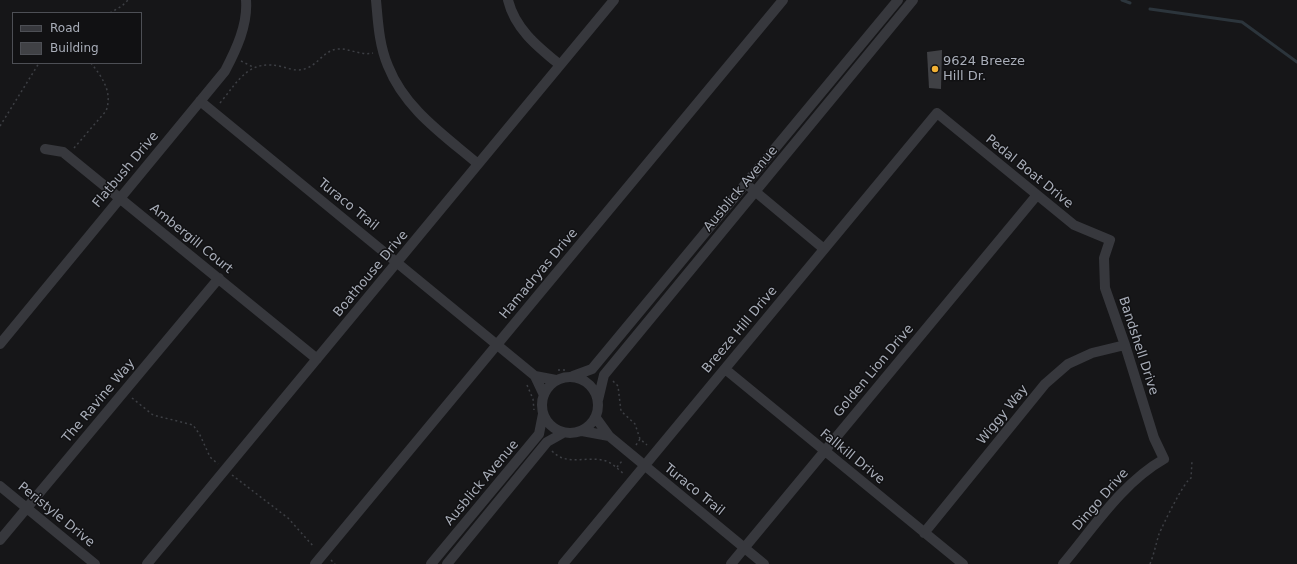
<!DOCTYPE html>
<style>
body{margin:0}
#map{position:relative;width:1297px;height:564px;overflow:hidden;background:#161618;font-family:"DejaVu Sans",sans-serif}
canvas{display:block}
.legend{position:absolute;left:12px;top:12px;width:130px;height:52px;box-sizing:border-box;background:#111113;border:1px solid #4d4f55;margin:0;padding:5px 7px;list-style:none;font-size:12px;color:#a8adb8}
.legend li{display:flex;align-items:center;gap:8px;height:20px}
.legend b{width:20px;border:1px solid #4d4f55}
</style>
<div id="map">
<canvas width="1297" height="564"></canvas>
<ul class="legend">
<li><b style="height:5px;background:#37383d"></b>Road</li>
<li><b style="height:11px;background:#404145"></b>Building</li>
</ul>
</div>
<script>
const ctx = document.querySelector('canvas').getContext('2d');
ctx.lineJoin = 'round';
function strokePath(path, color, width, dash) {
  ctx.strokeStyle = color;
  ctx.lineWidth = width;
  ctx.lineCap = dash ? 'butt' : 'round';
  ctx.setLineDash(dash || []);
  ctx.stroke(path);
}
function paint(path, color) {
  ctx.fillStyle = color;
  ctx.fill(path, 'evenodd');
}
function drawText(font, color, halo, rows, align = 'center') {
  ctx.font = font + ' "DejaVu Sans",sans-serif';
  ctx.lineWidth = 3;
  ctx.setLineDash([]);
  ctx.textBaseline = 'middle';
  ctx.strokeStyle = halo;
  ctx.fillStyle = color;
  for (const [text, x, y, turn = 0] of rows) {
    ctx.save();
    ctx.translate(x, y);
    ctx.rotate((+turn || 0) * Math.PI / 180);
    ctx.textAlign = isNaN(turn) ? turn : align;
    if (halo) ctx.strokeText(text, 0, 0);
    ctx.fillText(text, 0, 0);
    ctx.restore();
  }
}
strokePath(new Path2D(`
 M1122,0L1130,3
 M1150,9L1242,22L1297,62`), '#2c353c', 3);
paint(new Path2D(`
 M942,50L941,89L929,88L927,52Z`), '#404145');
strokePath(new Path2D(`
 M110,13L122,6L128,0
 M241,61L253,67
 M220,103C239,80 249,58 283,67C290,69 299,72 307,68C318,64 324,51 337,49C350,48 360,56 373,53
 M0,126L39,63
 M74,148L106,111C113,92 102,77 91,63
 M558,370H566
 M613,381L618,386L621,411L635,424L640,439L647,445
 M527,385L533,399L534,410
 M132,398L153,415L193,425L200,435L210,457L218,464
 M636,445L640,439
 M552,451C567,467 587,455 606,461C612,463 618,469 624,474
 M617,467L622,461
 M232,475L288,518L314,547
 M331,560L335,564
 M1150,564C1154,554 1156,544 1159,534C1163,525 1184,481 1191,478L1192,461`), '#3d3f44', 1.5, [2, 3]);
strokePath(new Path2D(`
 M376,0C378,22 379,45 388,66C405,109 444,135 478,164
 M508,0C515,29 538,47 560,65
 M200,101L535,376
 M45,149L63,152L317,359
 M751,188L824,249
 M0,344L225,71C236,50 248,25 246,0
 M725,369L963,564
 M573,376L592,369L898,0
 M542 405a28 28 0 1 1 56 0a28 28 0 1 1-56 0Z
 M544,395L535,376L556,380
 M598,400L604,375L913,0
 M582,431L609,436L596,418
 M609,436L764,564
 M0,486L95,564
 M924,533L1045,384L1068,364L1092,353L1125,345
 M0,540L219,278
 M147,564L614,0
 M315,564L783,0
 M431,564L539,434L543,414
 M447,564L547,442L563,433
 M563,564L937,113L1074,225L1110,240L1104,258L1105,288L1125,345L1154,438L1164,459C1122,483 1094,527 1063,564
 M731,564L1037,195`), '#37383d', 10);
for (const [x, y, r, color] of [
 [935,69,4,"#f2b134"]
]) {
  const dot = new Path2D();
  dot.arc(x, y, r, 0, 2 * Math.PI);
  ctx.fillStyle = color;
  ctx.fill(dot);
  strokePath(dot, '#111113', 1.5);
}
drawText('13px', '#a8adb8', '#111113', [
 ["9624 Breeze",943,62],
 ["Hill Dr.",943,77]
], 'left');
drawText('13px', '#a8adb8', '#111113', [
 ["Flatbush Drive",126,170,-50],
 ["Pedal Boat Drive",1029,172,39],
 ["Ausblick Avenue",741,189,-50],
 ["Turaco Trail",348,205,39],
 ["Ambergill Court",191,239,39],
 ["Boathouse Drive",371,274,-50],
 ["Hamadryas Drive",539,274,-50],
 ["Breeze Hill Drive",740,330,-50],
 ["Bandshell Drive",1138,346,72],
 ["Golden Lion Drive",874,371,-50],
 ["The Ravine Way",99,401,-50],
 ["Wiggy Way",1003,415,-51],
 ["Fallkill Drive",852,457,39],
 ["Ausblick Avenue",482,483,-50],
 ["Turaco Trail",694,490,39],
 ["Dingo Drive",1101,500,-49],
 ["Peristyle Drive",56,515,39]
]);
</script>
